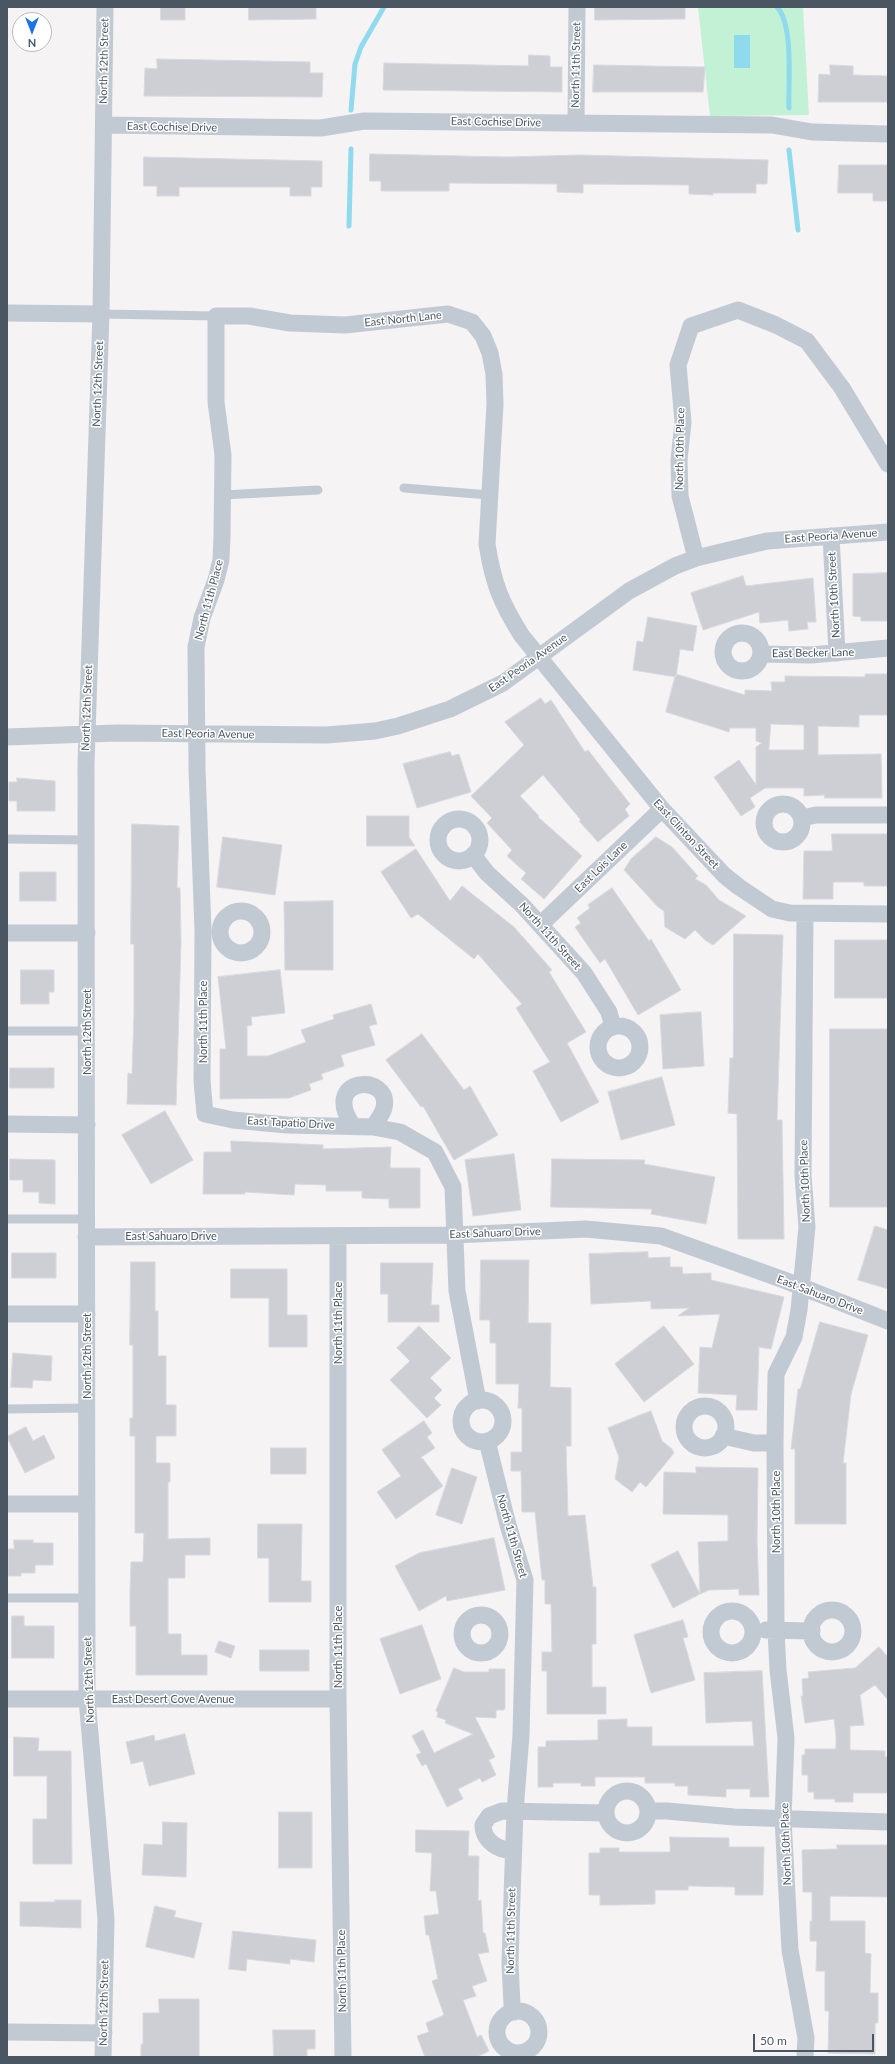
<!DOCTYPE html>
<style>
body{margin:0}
#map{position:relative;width:895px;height:2064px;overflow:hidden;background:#f5f3f3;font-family:Lato,sans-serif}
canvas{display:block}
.frame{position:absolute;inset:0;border:8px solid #4a5661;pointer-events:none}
.north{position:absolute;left:12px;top:12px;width:40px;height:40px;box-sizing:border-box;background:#fff;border:1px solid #b7bbc0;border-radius:50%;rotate:180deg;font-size:11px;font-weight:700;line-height:16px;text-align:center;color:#4a5661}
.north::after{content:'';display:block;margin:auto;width:14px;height:18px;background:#1a73e8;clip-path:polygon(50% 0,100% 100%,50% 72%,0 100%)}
.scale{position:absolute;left:753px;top:2034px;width:121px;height:18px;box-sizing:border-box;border:2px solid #4a5661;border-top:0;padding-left:5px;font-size:12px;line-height:14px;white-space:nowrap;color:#4a5661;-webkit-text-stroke:3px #fff;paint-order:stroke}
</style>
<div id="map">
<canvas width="895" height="2064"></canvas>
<div class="frame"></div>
<div class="north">N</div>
<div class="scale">50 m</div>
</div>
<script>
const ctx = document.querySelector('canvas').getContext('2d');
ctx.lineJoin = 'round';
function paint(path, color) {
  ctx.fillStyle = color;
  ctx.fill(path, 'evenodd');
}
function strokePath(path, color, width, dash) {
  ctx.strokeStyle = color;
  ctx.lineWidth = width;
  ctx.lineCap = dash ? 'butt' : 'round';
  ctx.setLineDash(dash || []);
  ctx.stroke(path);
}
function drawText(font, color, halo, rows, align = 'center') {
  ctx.font = font + ' Lato,sans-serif';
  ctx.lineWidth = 3;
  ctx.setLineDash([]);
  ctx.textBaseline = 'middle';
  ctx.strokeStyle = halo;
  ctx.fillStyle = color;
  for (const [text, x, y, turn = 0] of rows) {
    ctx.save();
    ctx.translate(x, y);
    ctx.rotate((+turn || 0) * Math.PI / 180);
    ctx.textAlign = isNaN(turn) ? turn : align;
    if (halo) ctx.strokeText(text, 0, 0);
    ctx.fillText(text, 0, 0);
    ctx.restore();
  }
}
paint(new Path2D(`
 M698,7H803L809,115L710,116Z`), '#c3f1d5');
paint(new Path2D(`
 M734,35H750V68H734Z`), '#90daee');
strokePath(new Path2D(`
 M777,7C794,25 788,83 789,108
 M351,110L355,64L361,47L384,7
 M789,150L798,230
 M349,226L351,149`), '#90daee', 5);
const building = new Path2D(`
 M161,7H185V20H161Z
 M249,7H316V19L249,20Z
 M595,7H685V19L595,20Z
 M529,55L550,56V67H562V92L383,90L384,63L528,66Z
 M157,59L310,62V73H323L322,97L144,96L145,68L157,69Z
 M594,65L705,67L703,92H593Z
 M830,65L853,66V75L888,76V102H818L819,74L830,75Z
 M370,154L507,157L581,155L768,160L767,184H756V193H713V195L689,194V185L583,184V193L557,192V184L449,183V191H381V181H370Z
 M144,157L322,161V187H311V196H290V187H179V196H157V186H144Z
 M839,165H888V201H873V193H838Z
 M888,573V621H861V617L853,616V574Z
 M743,576L746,586L813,578L816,622H807L808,629L789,631L788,620L760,623L759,612L703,630L691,593Z
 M648,617L697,626L693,651L680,649L676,677L633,670L637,641L643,642Z
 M676,674L745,695V690L772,691L771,682H785V676L865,677V674H888V715H859V727L818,726V755L881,754L882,798H824L825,795L804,796V788H765L750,798L755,807L741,816L714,777L739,760L756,785V747L762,743L756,741V728H730L729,732L666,712ZM771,724L804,725V750H769Z
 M541,698L545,704L551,700L585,752L588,750L630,804L625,809L629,816L598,842L579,821L581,820L543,775L520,796L539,816L538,817L582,856L544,899L521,879L526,873L507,856L512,850L487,823L492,818L471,796L524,745L505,722Z
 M450,752L452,756L459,754L471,792L417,808L403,764Z
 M17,778L55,781V811H17V801H9V782H17Z
 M367,816H409V837L415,846H367Z
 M132,824L179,826L177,888H180L181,943L176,1105L127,1104L128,1073L132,1074L134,1014V944H131Z
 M832,834H888V886H864V882H833V899H803L804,851H832Z
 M223,837L282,845L275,895L217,887Z
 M656,837L672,847L698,876L695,879L706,885L719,900L746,916L713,945L705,940L695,930L685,939L665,927L664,911L658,907L624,870L631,859Z
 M416,849L450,901L462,886L514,927L552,970L549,972L586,1032L567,1043L599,1102L561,1122L533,1071L550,1062L516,1008L522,1004L478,954L474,959L418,914L411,918L381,872Z
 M20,872H56V901H20Z
 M612,888L649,941L651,939L681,990L638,1015L605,959L600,963L575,927L581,923L577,918L590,908L588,905Z
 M333,901V970H285L284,902Z
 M734,934L783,935L777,1120H782L784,1239H738L737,1114L728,1113L730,1058H733Z
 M835,940H888V998H835Z
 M21,970H54V992H49V1004H21Z
 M280,970L285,1013L251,1017L252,1025L247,1026V1056H268L306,1042L301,1030L334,1019L333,1015L371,1004L377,1024L369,1026L375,1045L341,1055L344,1066L321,1074L323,1079L309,1084L311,1090L289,1098L220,1099V1049H226L218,977Z
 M701,1012L704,1066L663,1069L660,1015Z
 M830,1029H888V1207H830Z
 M422,1034L464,1090L470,1086L498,1135L454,1160L423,1106L421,1107L386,1060Z
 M10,1068H54V1088H10Z
 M662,1077L675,1125L621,1140L608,1092Z
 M165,1111L193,1160L151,1184L122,1135Z
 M231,1141L323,1145V1149L391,1147L390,1168H420V1208H389V1199L362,1198V1191H326V1185L295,1184L294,1195L245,1192V1194H203L204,1152H231Z
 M514,1154L521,1210L473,1216L465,1160Z
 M10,1159L55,1160V1204L39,1203V1192H23V1180H10Z
 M552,1159L645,1160L644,1164L715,1177L706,1224L651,1214L652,1209L551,1207Z
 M875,1226L888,1230V1289L858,1280Z
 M648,1252V1258L670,1257V1267H682L683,1274L711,1273V1280L784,1297L771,1349L759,1347L757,1410H736L737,1395L698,1393L700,1347L712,1348L720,1314L678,1316L689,1308L651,1309V1301L591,1304L589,1254Z
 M12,1253H56V1278H12Z
 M481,1260H529L528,1323H551L550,1387L571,1388V1446H566L568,1516L585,1515L593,1587H596V1644H592V1687H606V1714H547V1671H542V1652H552L551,1604H545V1580H542L535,1512H522L521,1471H511V1452H522V1408H518L519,1384H496V1343H490V1320H480Z
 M131,1262H155V1311H158V1356H166V1405H176V1436H156V1463H170V1482H168V1539L210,1538V1555H185V1578H168V1634H181V1655H207V1675H136V1626H130V1590L131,1562H143L144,1533H135V1436H130V1418H133V1345H130Z
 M381,1263H433L431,1305H439V1322H388V1294H381Z
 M231,1269H287V1315H307V1347H269V1298H231Z
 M820,1322L868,1335L851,1394L843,1463H846V1524H795V1449H791L798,1389H800Z
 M419,1326L451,1358L430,1378L442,1390L434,1398L441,1405L427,1418L390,1380L410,1361L397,1348Z
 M664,1326L694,1364L644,1402L615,1364Z
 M13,1353L52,1356L51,1381L33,1380L32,1388L11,1387Z
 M651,1411L662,1441L672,1449L674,1453L646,1487L640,1482L632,1492L615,1479L619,1457L608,1428Z
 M424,1421L432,1433L427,1437L435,1448L420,1458L423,1459L443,1486L396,1519L377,1492L401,1476L382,1450Z
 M26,1427L33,1441L44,1435L55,1458L25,1473L7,1437Z
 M271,1448H306V1474H271Z
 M696,1467L758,1468L757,1540L759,1595H739V1589L709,1590L700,1594L698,1542L728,1541V1515L663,1514L664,1472L696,1473Z
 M452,1468L477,1477L462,1524L436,1515Z
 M258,1524H302L301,1581H311V1602H269V1558H258Z
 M494,1538L505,1590L447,1601L446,1596L419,1611L395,1566L419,1553Z
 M14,1540H33V1543H53V1565H35V1573H21V1576H8V1549H14Z
 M678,1551L700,1594L673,1608L651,1565Z
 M12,1616H24V1626H54V1658H12Z
 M683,1620L688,1637L683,1638L695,1680L651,1693L634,1635Z
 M422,1625L441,1679L400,1694L380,1639Z
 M219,1641L235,1646L231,1658L215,1652Z
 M879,1647L888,1657V1700L875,1685L860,1695L864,1725L850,1726V1750L885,1751V1757H888V1793H853V1802H835V1799H814V1792H808V1775H802V1755H805V1749H836V1735L834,1719L805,1723L801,1696H803L802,1679L809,1678L808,1672L855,1668Z
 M260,1650H309V1671H260Z
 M454,1668L464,1672H489V1669H505V1708L504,1710H496V1718L475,1717L495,1757L489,1760L496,1775L482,1782L480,1778L458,1789L463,1799L447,1807L426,1764L422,1766L416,1755L421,1753L412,1736L423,1730L434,1753L473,1734L445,1723L446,1720L437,1717L438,1712L436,1711Z
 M762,1671L769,1797H750V1789H726V1797L688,1795V1786H675V1783H645V1777H595V1786H581V1783H553V1787H538V1747H546V1741L598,1740V1720L627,1719V1727H652V1746H754L752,1721L706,1723L704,1673Z
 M185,1734L195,1774L149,1786L143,1761L131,1764L126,1742L154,1735L155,1741Z
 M14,1737L39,1738L38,1751H71L72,1864H33V1819H47V1776H14Z
 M279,1812H312V1868H279Z
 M163,1822L187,1823L186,1877L142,1875L144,1844L162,1845Z
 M416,1830L469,1831L468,1856H479L478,1901L481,1900L483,1933H485L489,1952L478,1954L487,1981L472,1986L476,1996L463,2000L477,2037L481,2035L489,2051L477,2057H425L417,2036L429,2032L426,2023L444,2015L432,1981L438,1979L429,1935H426L424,1916L439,1914L436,1891H430L432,1853L416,1852Z
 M670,1837L729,1838V1847H764L763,1895H735V1887L688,1886V1890H655V1904L618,1905H600V1895H589V1853H600V1848H619V1852H670Z
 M837,1845H888V1897L830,1896V1921H865V1953L871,1954L870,1993H878V2023H875V2054L828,2053L829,2011H825V1971H816L817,1941H810V1921H812V1892H803L802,1850L837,1849Z
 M55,1900H81V1928L20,1926V1902H55Z
 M155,1906L176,1911L174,1917L202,1923L194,1958L146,1947Z
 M233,1931L316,1940L314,1962L290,1959V1964L247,1959L246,1971L229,1969Z
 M159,1999H199V2057H141V2044H143V2013H159Z
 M273,2030H315V2049H307V2057H274Z`);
paint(building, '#cdcfd5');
strokePath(building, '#d7d9de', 1);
strokePath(new Path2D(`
 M101,314L216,316
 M404,488L489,495
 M223,495L318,490
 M7,839L86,840
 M7,1031H87
 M7,1219H86
 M7,1409L87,1408
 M7,1598H87`), '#c1cad2', 9);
strokePath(new Path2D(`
 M576,123L577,7
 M104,125L321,128L364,121L772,125L812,132L888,134
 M7,313L101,314
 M831,536L837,653
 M696,558L680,496L679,460L683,422L678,365L691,326L738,310L776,325L807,341L842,388L888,464
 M723 652a19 19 0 1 1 38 0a19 19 0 1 1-38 0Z
 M761,654L811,655L888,648
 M7,737L117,733L327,735L375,731L398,726L450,709L503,683L629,591L675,566L696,558L767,541L888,532
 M764 823a19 19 0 1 1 38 0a19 19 0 1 1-38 0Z
 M802,818L816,815H888
 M438 840a21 21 0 1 1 42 0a21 21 0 1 1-42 0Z
 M473,855L487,873L522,905L584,973L609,1012L613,1027
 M220 932a21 21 0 1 1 42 0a21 21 0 1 1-42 0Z
 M805,914L803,1176L807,1227L799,1310L794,1337L776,1374L775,1443L776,1630L778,1670L786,1738L783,1819L790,1950L806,2038L805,2057
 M540,925L662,809
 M7,933H87
 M598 1047a21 21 0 1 1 42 0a21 21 0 1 1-42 0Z
 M7,1124L87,1125
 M353,1126C319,1077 392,1072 384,1108C382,1115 377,1121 373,1127
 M338,1236V1699L343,2057
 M86,1237L454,1235L586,1229L661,1236L784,1280L888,1321
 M7,1314H87
 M461 1421a21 21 0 1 1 42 0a21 21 0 1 1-42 0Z
 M478,1401L457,1291L453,1187L435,1152L400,1132L373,1127L287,1125L233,1120L205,1114L202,1081L203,931L197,768L196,647L202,618L216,580L221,560L222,536L223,455L216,402V316H249L290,323L345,325L448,314L472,322L483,336L490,353L494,374L495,404L487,544C493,583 501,603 522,636L662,809L724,875L739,887L772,909L790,913L888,914
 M684 1427a21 21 0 1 1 42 0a21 21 0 1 1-42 0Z
 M723,1436L754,1443H775
 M487,1441L508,1525L525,1580L521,1735L515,1811L512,1897L510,1964L512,2005L514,2012
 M7,1504H87
 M811 1631a21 21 0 1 1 42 0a21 21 0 1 1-42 0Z
 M711 1632a21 21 0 1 1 42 0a21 21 0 1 1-42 0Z
 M462 1634a19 19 0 1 1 38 0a19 19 0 1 1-38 0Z
 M766,1630L812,1631
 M7,1699H338
 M606 1812a21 21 0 1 1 42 0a21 21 0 1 1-42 0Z
 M648,1811H667L734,1817L888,1822
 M513,1850C499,1851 483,1841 483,1825L489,1816L502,1811L606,1813
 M497 2032a21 21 0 1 1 42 0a21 21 0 1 1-42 0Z
 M7,2032L104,2033
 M103,2057L106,1919L87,1699L86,764L101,314L105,7`), '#c1cad2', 17);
drawText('11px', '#4a5661', '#fff', [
 ["North 12th Street",104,61,-89],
 ["North 11th Street",576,65,-89],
 ["East Cochise Drive",496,122,1],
 ["East Cochise Drive",172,127,1],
 ["East North Lane",403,319,-6],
 ["North 12th Street",98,384,-88],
 ["North 10th Place",680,449,-89],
 ["East Peoria Avenue",831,536,-4],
 ["North 10th Street",834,595,-93],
 ["North 11th Place",209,600,-75],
 ["East Becker Lane",813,653,-1],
 ["East Peoria Avenue",528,663,-35],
 ["North 12th Street",87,708,-88],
 ["East Peoria Avenue",208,734,1],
 ["East Clinton Street",686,834,47],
 ["East Lois Lane",601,867,-44],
 ["North 11th Street",550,936,48],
 ["North 11th Place",203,1022,-90],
 ["North 12th Street",87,1032,-90],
 ["East Tapatio Drive",291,1123,3],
 ["North 10th Place",805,1181,-92],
 ["East Sahuaro Drive",495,1233,-2],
 ["East Sahuaro Drive",171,1236],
 ["East Sahuaro Drive",820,1295,21],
 ["North 11th Place",338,1323,-90],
 ["North 12th Street",87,1356,-90],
 ["North 10th Place",776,1512,-90],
 ["North 11th Street",512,1536,74],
 ["North 11th Place",338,1647,-90],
 ["North 12th Street",89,1680,-92],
 ["East Desert Cove Avenue",173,1699],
 ["North 10th Place",786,1844,-92],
 ["North 11th Street",511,1931,-89],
 ["North 11th Place",342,1971,-91],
 ["North 12th Street",104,2003,-89]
]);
</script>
